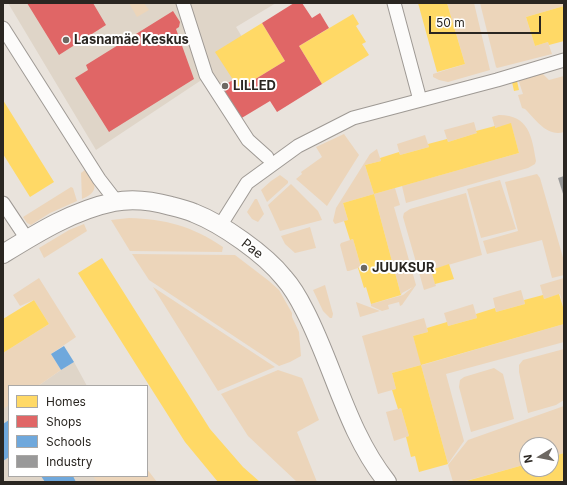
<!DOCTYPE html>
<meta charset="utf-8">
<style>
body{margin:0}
#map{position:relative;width:567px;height:485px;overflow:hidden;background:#e9e3dc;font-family:Inter,sans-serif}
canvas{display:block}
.frame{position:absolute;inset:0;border:4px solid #2a2621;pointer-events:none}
.legend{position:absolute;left:8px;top:385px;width:140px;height:92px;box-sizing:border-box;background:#fff;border:1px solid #aaa8a6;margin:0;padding:5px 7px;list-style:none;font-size:12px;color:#2a2621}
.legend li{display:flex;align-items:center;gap:8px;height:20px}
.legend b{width:20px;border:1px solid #aaa8a6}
.north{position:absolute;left:519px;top:437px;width:40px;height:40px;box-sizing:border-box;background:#fff;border:1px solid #aaa8a6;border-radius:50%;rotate:260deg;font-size:11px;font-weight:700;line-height:16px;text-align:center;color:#2a2621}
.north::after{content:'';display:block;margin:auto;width:14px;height:18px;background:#6d6862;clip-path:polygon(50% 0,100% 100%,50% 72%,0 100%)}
.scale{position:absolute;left:429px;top:16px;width:112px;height:18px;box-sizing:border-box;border:2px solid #2a2621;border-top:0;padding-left:5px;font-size:12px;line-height:14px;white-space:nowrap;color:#2a2621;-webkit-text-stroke:3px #fff;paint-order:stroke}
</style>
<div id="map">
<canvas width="567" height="485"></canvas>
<div class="frame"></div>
<ul class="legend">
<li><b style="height:11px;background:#ffd966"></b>Homes</li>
<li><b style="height:11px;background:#e06666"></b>Shops</li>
<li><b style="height:11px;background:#6fa8dc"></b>Schools</li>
<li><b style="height:11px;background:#999"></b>Industry</li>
</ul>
<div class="north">N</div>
<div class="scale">50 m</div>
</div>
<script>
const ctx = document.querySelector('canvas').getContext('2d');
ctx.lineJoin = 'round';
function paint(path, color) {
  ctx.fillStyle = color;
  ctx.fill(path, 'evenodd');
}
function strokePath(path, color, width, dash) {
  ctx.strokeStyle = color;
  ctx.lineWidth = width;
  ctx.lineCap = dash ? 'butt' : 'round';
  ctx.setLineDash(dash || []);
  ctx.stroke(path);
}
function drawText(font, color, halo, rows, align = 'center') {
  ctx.font = font + ' Inter,sans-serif';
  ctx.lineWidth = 4;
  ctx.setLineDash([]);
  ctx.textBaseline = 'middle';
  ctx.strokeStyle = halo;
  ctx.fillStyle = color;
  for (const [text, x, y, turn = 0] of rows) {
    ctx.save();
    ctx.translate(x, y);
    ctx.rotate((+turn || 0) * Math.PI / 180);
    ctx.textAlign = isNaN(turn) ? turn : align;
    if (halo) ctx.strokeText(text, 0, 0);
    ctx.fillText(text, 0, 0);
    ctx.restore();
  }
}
paint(new Path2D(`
 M8,3H276L236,27L259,65L213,94L203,79L96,150Z
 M74,362L87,386H38L61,370Z
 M3,384L9,392V476H147L153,482H3Z`), '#dfd5c8');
paint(new Path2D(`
 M129,3H144L149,10L137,17Z
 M447,3H474L490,70L448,82L439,80L433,77V74L465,64Z
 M480,3H564V6L526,17L535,46L548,42L552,54L497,68L496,67Z
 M542,73L549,80L564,76V132C547,137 536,120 525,109L522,108L518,95L523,94L518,79Z
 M499,115C529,115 532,137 536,161L535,164L528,168L406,203L402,186L519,153L511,124L495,128L492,117Z
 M474,122L477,133L448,142L444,130Z
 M344,134L359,155L327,206L296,179L302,174L301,172L322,157L316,147Z
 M425,135L429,147L400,155L397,144Z
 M377,149L381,161L365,165L374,194L395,188L400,205L394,207L416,285L402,305L400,306L399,302L388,305L389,309L382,311L371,306V304L403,295L413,287L402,293L401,295L374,194L343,203L348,220L335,224L333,221L336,208L370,154Z
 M86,169C95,183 101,191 82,199L81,173Z
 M537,174L540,178L564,261V275L552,278L542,240L487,254L483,241L518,231L505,182Z
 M280,175L288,181V183L267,202L261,190L271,181Z
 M500,180L516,229L481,238L467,189Z
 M291,184L318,211L322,220L280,231L268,205Z
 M71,187L73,188L77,201L50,213L31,225L27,223L23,217Z
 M466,193L482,255L431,270L436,286L424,290L403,217L404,213L410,209Z
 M255,199H257L264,214L258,222L252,219L247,212Z
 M129,218C165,219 192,226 223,247L222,252L130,251L111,220Z
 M84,224L87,231L44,258L39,248L69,230Z
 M310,227L316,248L295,253L285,244L281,236Z
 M353,239L361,267L349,271H347L340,245L341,243Z
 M132,254L235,255L269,281L279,290L292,313V317L299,332L301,356L290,362L279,366L149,280Z
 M39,278L76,337L51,354L61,370L38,386H9V405L3,409V353L49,324L34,300L20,306L13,295Z
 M564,278V310L560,294L544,299L540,285Z
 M325,285L333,314L332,318H330L323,311L313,290Z
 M153,287L275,367L218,391Z
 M521,290L525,304L496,312L493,298Z
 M356,302L380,311L360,317Z
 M473,304L477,318L448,326L444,313Z
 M424,318L428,332L413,336L422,365L564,324V342L446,374L464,441L448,464L421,365L392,373L396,389L378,394L362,336Z
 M564,349V400L556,405L528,413L519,372V365L523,360Z
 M494,368L503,374L514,419L471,432L459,387L460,380L464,377Z
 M278,370L302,378L319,420L297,432L317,482H297L248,436L221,394Z
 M564,406V453L551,457V445H527V464L462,482H453L448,465L468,440Z
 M401,408L409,436L394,441L386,412Z
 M147,469L157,482H97L93,476H147Z`), '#ecd5ba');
paint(new Path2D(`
 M418,3H447L465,64L437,72Z
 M564,6V41L549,45L548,42L535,46L526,17Z
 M353,14L359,24L356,26L366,42L362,44L369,55L322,84L299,46Z
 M262,23L285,61L239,89L215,52Z
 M517,81L519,90L514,91L512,82Z
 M3,100L54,182L30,197L3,154Z
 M511,123L519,153L374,194L365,165L381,161L380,158L399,152L400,155L429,147L428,144L447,139L448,142L477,133L476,131L495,126V128Z
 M374,194L401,295L371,304L366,287L364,288L358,268L361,267L353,239L350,240L344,221L348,220L343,203Z
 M102,258L210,429L243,467L260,482H218L185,442L78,273Z
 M449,264L454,279L435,284L431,270Z
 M559,294L564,310V324L421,365L448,464L419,472L415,456L411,457L406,437L409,436L401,408L398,409L392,390L396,389L392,373L421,365L413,336L428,332L427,328L447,322L448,326L477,318L476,314L495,308L496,312L525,304L524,300L543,295L544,299Z
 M34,300L49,324L3,353V319Z
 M564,453V480L557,482H463L527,464V469H551V457Z`), '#ffd966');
paint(new Path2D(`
 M27,3H93L106,25L59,55Z
 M294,3H302L312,18L320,13L329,28L299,46L322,84L277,112L270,101L240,119L221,87L233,80L239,89L285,61L262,23Z
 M173,11L180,22L179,27L176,29L194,79L109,132L75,78L88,70L86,65Z`), '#e06666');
paint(new Path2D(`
 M64,346L74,362L61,370L51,354Z
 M9,420V457L3,461V424Z
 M41,476H73L76,482H45Z`), '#6fa8dc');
paint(new Path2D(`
 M564,176V197L558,178Z`), '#999');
const street = new Path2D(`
 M183,3L206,75L248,140L267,157
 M394,3L420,100
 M3,28L99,179L116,201
 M3,203L27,239
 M220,226L247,183L298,146L353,118L497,80L564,60`);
const secondary = new Path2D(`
 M3,254C37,233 74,210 114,202C133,198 153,201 171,206C179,208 187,210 194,213C222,224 265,254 284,278C293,288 299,299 305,311C334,367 347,432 387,482`);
strokePath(street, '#9e9994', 15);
strokePath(secondary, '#9e9994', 20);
strokePath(street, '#fcfbfa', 13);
strokePath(secondary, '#fcfbfa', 18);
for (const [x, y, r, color] of [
 [66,40,4,"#6d6862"],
 [225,86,4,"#6d6862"],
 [364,268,4,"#6d6862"]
]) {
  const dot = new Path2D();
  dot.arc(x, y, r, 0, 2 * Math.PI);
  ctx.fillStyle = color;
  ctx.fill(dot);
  strokePath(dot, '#fff', 1.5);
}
drawText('bold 13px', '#2a2621', '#fff', [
 ["Lasnamäe Keskus",74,40],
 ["LILLED",233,86],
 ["JUUKSUR",372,268]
], 'left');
drawText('13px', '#2a2621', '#fff', [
 ["Pae",252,249,38]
]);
</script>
